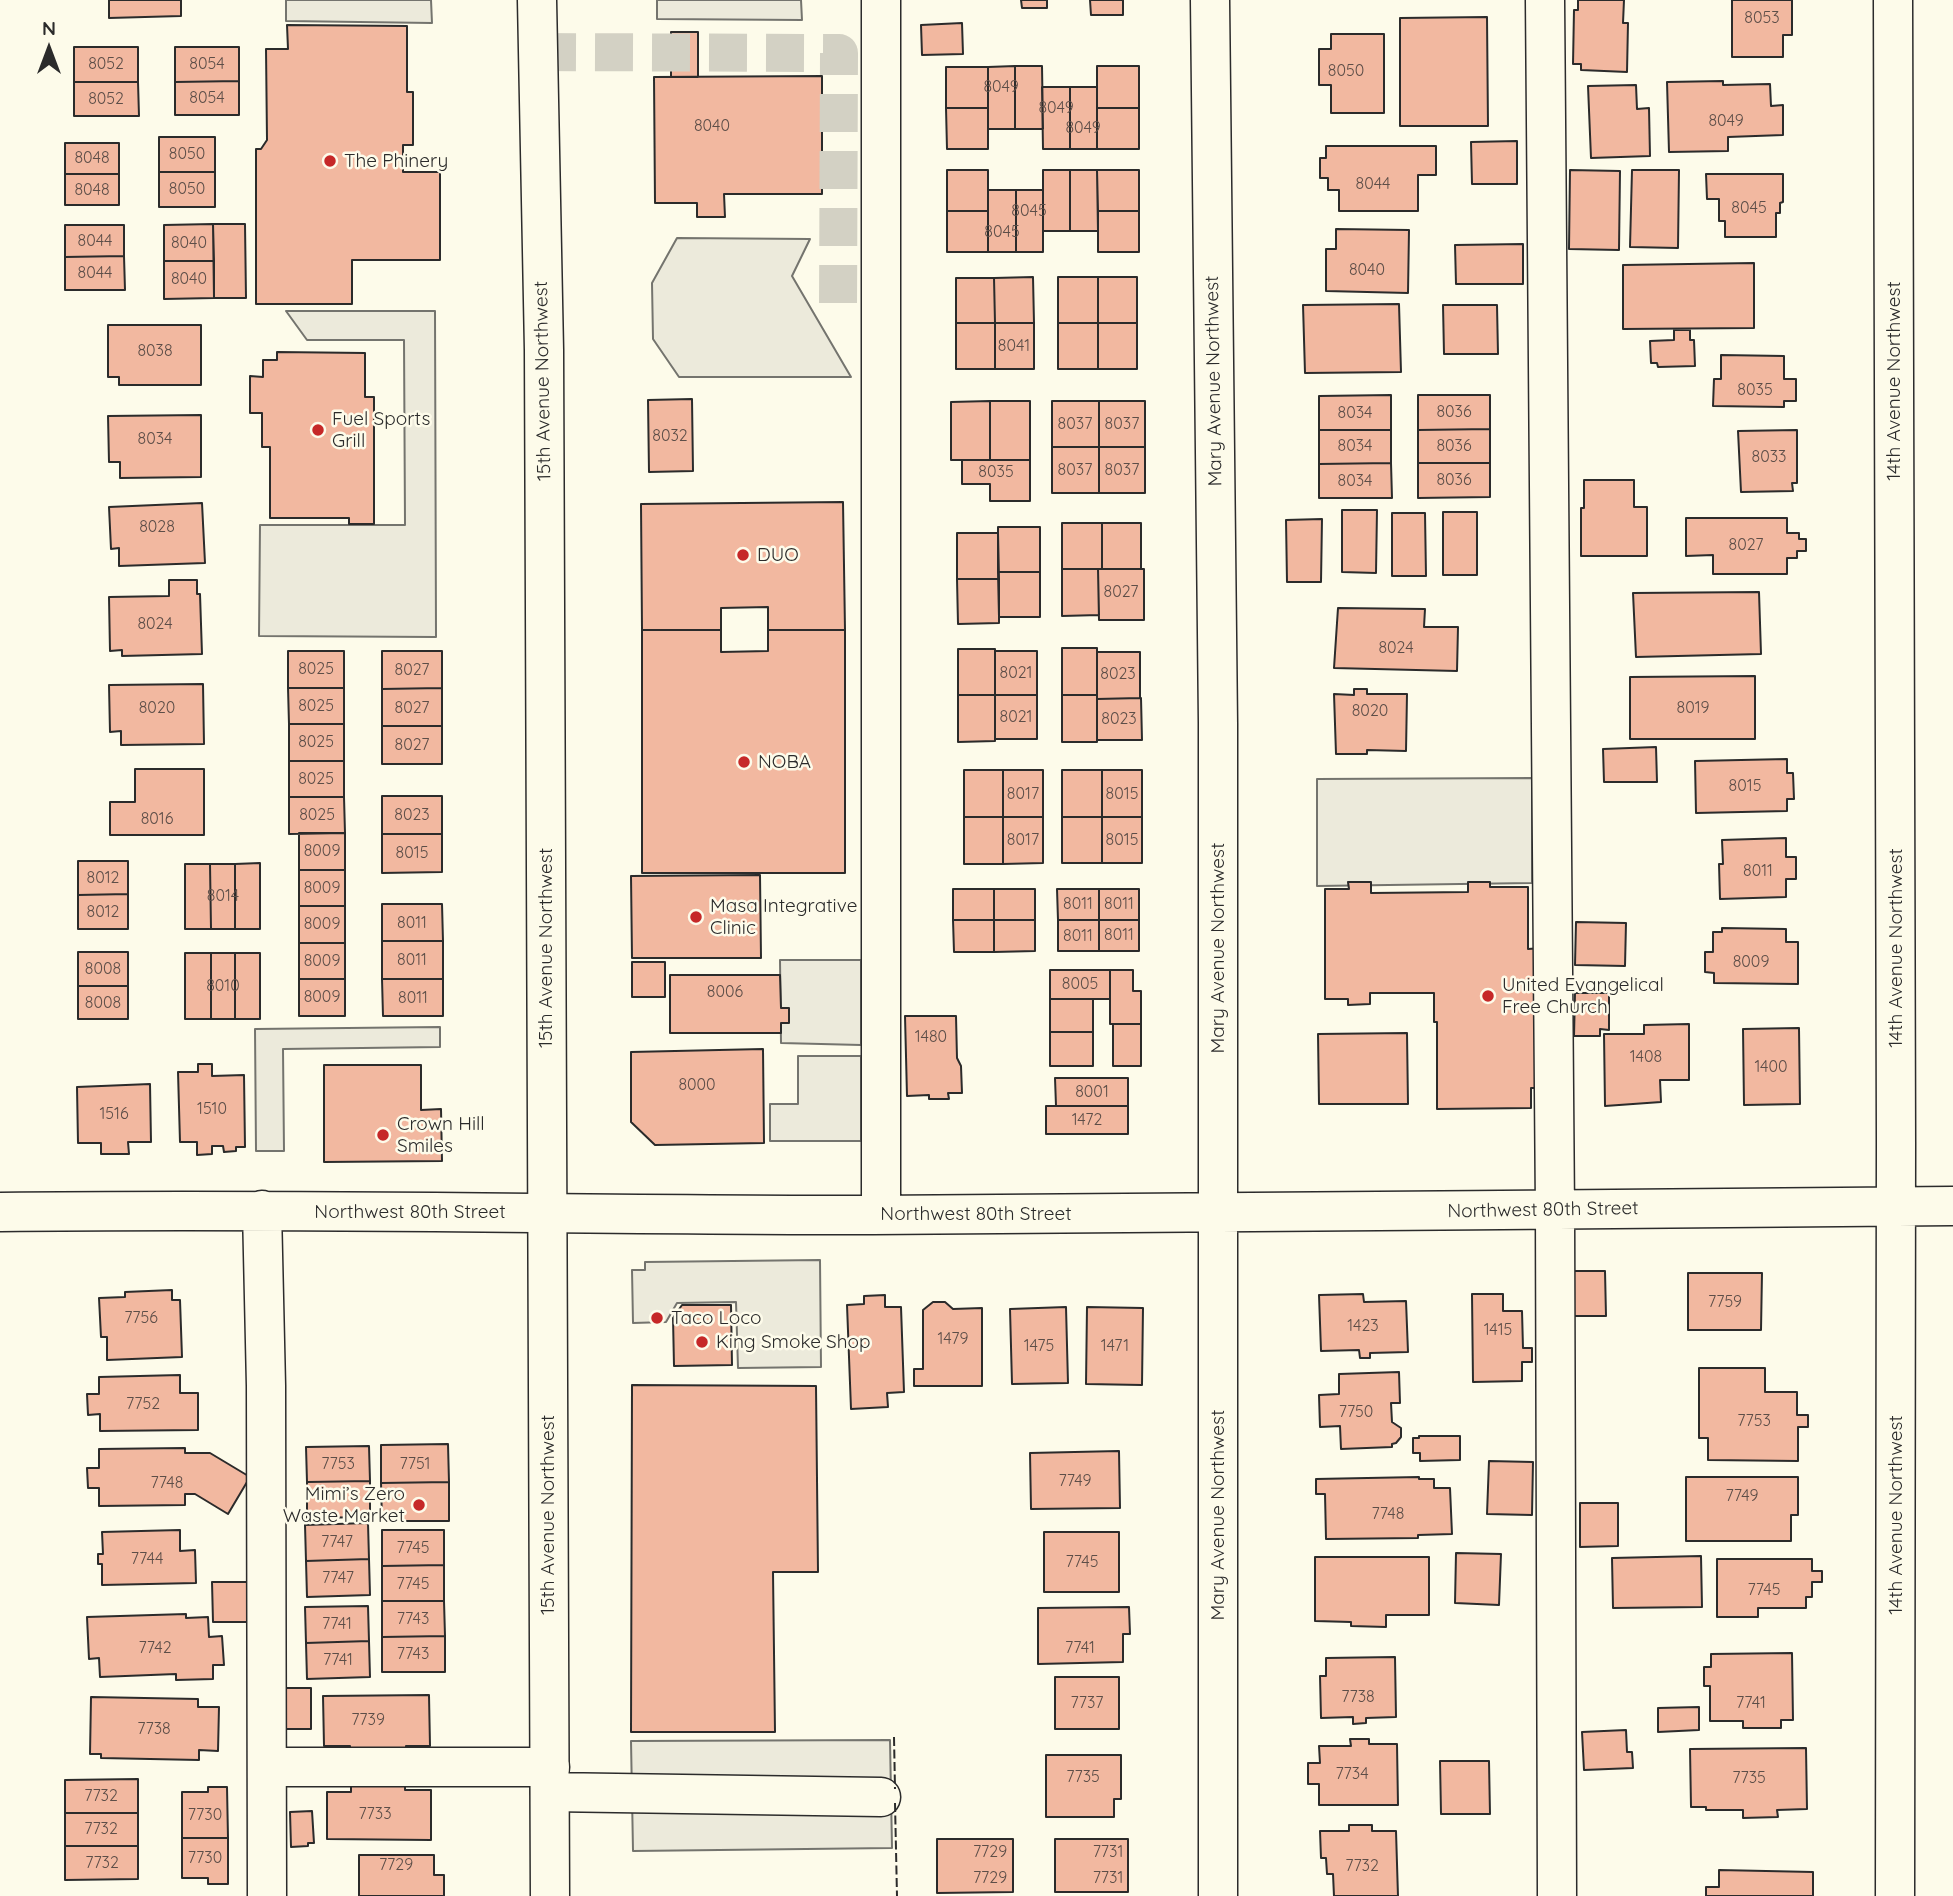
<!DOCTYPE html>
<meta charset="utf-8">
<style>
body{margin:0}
#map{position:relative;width:1953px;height:1896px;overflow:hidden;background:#fdfbea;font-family:Quicksand,sans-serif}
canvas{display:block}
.north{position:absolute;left:14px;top:14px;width:70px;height:70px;-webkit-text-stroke:5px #fdfbea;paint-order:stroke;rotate:0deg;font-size:19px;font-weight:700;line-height:28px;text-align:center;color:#2b2b2b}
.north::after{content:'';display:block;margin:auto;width:24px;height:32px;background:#2b2b2b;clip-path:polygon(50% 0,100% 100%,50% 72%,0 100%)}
</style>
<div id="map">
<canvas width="1953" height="1896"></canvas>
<div class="north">N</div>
</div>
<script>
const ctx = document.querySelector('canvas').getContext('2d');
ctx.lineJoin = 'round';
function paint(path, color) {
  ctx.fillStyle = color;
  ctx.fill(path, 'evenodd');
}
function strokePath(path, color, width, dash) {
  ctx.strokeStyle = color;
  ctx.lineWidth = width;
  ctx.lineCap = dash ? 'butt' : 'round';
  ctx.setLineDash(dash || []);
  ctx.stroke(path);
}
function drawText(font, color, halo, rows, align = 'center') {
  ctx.font = font + ' Quicksand,sans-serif';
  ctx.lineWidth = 5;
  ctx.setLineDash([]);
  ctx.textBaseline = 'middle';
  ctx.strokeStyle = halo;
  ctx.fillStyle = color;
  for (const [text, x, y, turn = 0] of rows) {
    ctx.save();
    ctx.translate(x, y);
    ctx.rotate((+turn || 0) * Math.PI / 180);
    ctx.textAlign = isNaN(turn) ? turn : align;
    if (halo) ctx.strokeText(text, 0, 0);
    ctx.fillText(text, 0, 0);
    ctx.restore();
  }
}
const parking = new Path2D(`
 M286,0H431L432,23L286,21Z
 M657,0H801L802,20L657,19Z
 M677,238L810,239L792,276L851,377H679L653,339L652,283Z
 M286,311H435L436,637L259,636L260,525H405L404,340H307Z
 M1532,778V883L1317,886V779Z
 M780,960H861V1045L781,1043Z
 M440,1027V1047L283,1049L284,1151H256L255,1029Z
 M798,1056H861V1141H770V1104H798Z
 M820,1260L821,1367L738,1368L736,1302L677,1303L666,1322L633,1323L632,1270H645V1262Z
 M890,1740L892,1848L633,1851L631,1741Z`);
paint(parking, '#eceadb');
strokePath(parking, '#74746e', 2);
const building = new Path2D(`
 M109,0H181V16L109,18Z
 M1021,0H1047V8H1022Z
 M1090,0H1123V15H1091Z
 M1578,0H1624L1623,23H1628L1627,72L1581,70V64H1573L1574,10H1578Z
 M1732,0H1792V35H1783V57H1732Z
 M1487,17L1488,126H1400V18Z
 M962,23L963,54L922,55L921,25Z
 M287,25L407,26V92H413V145H403V172H440V260H352V304H256V149H261L267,140L266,49H288Z
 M671,32H698V77H671Z
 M1331,34H1384V113H1331V85H1319V49H1331Z
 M74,47H138V82H74Z
 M175,47H239V81L175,82Z
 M1015,66H1042L1043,129H1015Z
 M1015,66V129H988V67Z
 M1097,66H1139V108H1097Z
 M946,67H988V108H946Z
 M822,76V194H724L725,217H697V203H655L654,77Z
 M239,81V115H175V82Z
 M1723,81V85L1770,84L1771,106L1783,105V135L1728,137V151L1669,152L1667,82Z
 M74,82H138L139,116H74Z
 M1636,85L1637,109L1649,108L1650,156L1591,158L1588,86Z
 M1042,87H1070V149H1043Z
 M1070,87H1097V149H1070Z
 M946,108H988V149H947Z
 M1097,108H1139V149H1097Z
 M159,137H215V172H159Z
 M1517,141V184H1472L1471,142Z
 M65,143H119V174H65Z
 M1326,146H1436V175H1418V211H1339V190H1328V178H1320V158H1326Z
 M947,170H988V211H947Z
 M1043,170H1070V231H1043Z
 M1070,170H1097L1098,231H1070Z
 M1097,170H1139V211H1098Z
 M1570,170L1620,171L1619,250L1569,249Z
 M1632,170H1679L1678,248L1630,247Z
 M159,172H215V207H159Z
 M65,174H119V205H65Z
 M1706,174H1783V202L1780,203V213H1776V237H1725V221H1719V199H1707Z
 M988,190H1016V252H988Z
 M1016,190H1043V252H1016Z
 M947,211H988V252H947Z
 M1098,211H1139V252H1098Z
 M213,224L214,261H164V225Z
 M213,224H245L246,298H214Z
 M65,225H124V256L65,257Z
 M1336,229L1409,230L1408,293L1326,291V249H1336Z
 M1523,244V284H1456L1455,245Z
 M124,256L125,290H65V257Z
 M164,261H214V298L164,299Z
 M1754,263V328L1623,329V265Z
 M1033,277L1034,323H995L994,278Z
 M1058,277H1098V323H1058Z
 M1098,277H1137V323H1098Z
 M956,278H994L995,323H956Z
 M1399,304L1401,372L1305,373L1303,305Z
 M1443,305H1497L1498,354H1444Z
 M956,323H995V369H956Z
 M995,323H1034V369H995Z
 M1058,323H1098V369H1058Z
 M1098,323H1137V369H1098Z
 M108,325H201V385H119V377H108Z
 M1674,330H1690V340H1694L1695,366L1658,367L1657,363H1651L1650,341L1674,340Z
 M277,352L365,353V397H374V524H349V518H270V447H262V413H250V376L263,377V360H277Z
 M1721,355L1784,356V379H1796V401H1784V407L1713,406L1714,379H1721Z
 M1391,395V430H1319V396Z
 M1418,395H1490V429L1418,430Z
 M692,399L693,471L649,472L648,400Z
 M990,401V460H951V402Z
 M990,401H1030V460H990Z
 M1052,401H1099V447H1052Z
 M1099,401H1145V447H1099Z
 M201,415V477L120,478V462H109L108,416Z
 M1490,429V463H1418V430Z
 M1319,430H1391V463L1319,464Z
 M1797,430V483H1792L1793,491L1741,492L1738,431Z
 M1052,447H1099V493H1052Z
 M1099,447H1145V493H1099Z
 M962,460H1030V501H990V484H962Z
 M1391,463L1392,498H1319V464Z
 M1418,463H1490V497L1418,498Z
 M1584,480H1634V507H1647V556H1581V508H1584Z
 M843,502L845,630H768V607L721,608V630H642L641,504Z
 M202,503L205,563L119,566V548L111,549L109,507Z
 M1342,510H1377L1376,573L1342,572Z
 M1443,512H1477V575H1443Z
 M1392,513H1425L1426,576H1392Z
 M1686,518H1787V533H1799V539H1806V551H1797V558H1787V574H1713V555L1686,556Z
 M1322,519L1321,582H1287L1286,520Z
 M1062,523H1102V569H1062Z
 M1102,523H1141V569H1102Z
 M998,527H1040V572H998Z
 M957,533H998L999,579H957Z
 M1062,569H1098L1099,615L1062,616Z
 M1098,569H1144V620H1099Z
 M998,572H1040V617H999Z
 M957,579H999V623L958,624Z
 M169,580H197V594H200L202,654L122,656V650L110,651L109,597L169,596Z
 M1759,592L1761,654L1636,657L1633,593Z
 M1338,608L1425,609L1424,627H1458L1457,671L1334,668Z
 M642,630H721V652L768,651V630H845V873H642Z
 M1062,648H1097V695H1062Z
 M958,649H995V695H958Z
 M288,651H344V688H288Z
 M382,651H442V688L382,689Z
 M995,651H1037V695H995Z
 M1097,652H1140V698L1097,699Z
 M1755,676V739H1630V677Z
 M203,684L204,744L121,745V731L110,732L109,685Z
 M288,688H344V724H289Z
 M442,688V726H382V689Z
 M1354,689H1367V694H1407L1406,751L1367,750V754H1336L1334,694L1354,695Z
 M958,695H995V741L958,742Z
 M995,695H1037V739H995Z
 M1062,695H1097V742H1062Z
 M1141,698L1142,740H1097V699Z
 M289,724H344V761H289Z
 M382,726H442V764H382Z
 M1656,747L1657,782H1604L1603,749Z
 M1787,759V773H1793L1794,799H1787V811L1696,813L1695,761Z
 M289,761H344V797H289Z
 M135,769H204V835H110V802H135Z
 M964,770H1003V817H964Z
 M1003,770H1043V817H1003Z
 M1062,770H1102V817H1062Z
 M1102,770H1142V817H1102Z
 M382,796H442V834H382Z
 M289,797H344L345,833L289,834Z
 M964,817H1003V864H964Z
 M1003,817H1043V863L1003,864Z
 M1062,817H1102V863H1062Z
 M1102,817H1142V863H1102Z
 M299,833H345V870H299Z
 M382,834H442V872L382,873Z
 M1786,838V857H1796V879H1786V897L1720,899L1719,864H1723L1722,840Z
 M78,861H128V894L78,895Z
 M260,863V929H235V864Z
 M185,864H210L211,929H185Z
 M210,864H235V929H211Z
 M299,870H345V906H299Z
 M760,875L761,958H632L631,876Z
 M1348,882H1371V893L1468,892V882H1490V887H1528V949L1542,948V1088H1531V1108L1437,1109V1022H1434V993H1370V1004L1348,1005V999H1325V889H1349Z
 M953,889H994V920H953Z
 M994,889H1035V920H994Z
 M1057,889H1099V920H1058Z
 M1099,889H1139V920H1099Z
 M128,894V929H78V895Z
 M382,904H442L443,941H382Z
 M299,906H345V943H299Z
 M953,920H994V952H954Z
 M994,920H1035V951L994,952Z
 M1058,920H1099V951H1058Z
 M1099,920H1139V951H1099Z
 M1576,922L1626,923L1625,966L1575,965Z
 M1722,928L1786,929V942H1798V984L1714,983V973L1705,972V952H1713V932H1722Z
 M382,941H443V979H382Z
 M299,943H345V979H299Z
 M78,952H128V986H78Z
 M185,953H211V1019H185Z
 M211,953H235V1019H211Z
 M235,953H260V1019H235Z
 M632,962H665V997H632Z
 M1050,970H1110V999H1050Z
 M1110,970H1133V991H1141V1024H1110Z
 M670,975H780L781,1008H789V1023H781V1033H670Z
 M299,979H345V1016H299Z
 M382,979H443V1016H383Z
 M78,986H128V1019H78Z
 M1575,993H1609V1030L1600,1029V1036H1574Z
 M1050,999H1093V1032H1050Z
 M905,1016H956L957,1058L961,1066L962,1093H948L949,1099H929V1095L907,1096Z
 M1113,1024H1141V1066H1113Z
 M1689,1024V1080H1660L1661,1102L1605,1106L1604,1034H1644V1025Z
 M1799,1028L1800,1104L1744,1105L1743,1029Z
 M1050,1032H1093V1066H1050Z
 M1407,1033L1408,1104H1319L1318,1034Z
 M763,1049L764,1143L655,1145L631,1122V1052Z
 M198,1064H212V1076L244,1075L245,1147H236V1151L224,1152L223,1146H212V1154L197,1155V1142H180L178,1072H198Z
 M324,1065H421V1110L441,1109L442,1161L324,1162Z
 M1055,1078H1128V1106H1056Z
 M150,1084L151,1142H128L129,1154H101V1143H78L77,1087Z
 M1046,1106H1128V1134H1046Z
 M1573,1271H1605L1606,1316H1574Z
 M1688,1273H1762L1761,1330H1688Z
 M172,1290V1300H180L182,1357L107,1360V1337H101L99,1298L125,1297V1292Z
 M1363,1294L1364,1302L1406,1301L1408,1352L1370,1353V1358H1360L1359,1350L1321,1351L1319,1295Z
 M1472,1294H1503V1311H1522L1523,1348H1532V1362H1522V1381L1473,1382Z
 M885,1295V1307H901L904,1392L887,1393L888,1407L851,1409L847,1305L864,1304V1296Z
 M933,1302H945L953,1309L982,1308V1386H914V1369H923V1310Z
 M682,1305H731L732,1365L674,1366L673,1318Z
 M1066,1307L1068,1383L1012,1384L1010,1309Z
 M1087,1307L1143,1308L1142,1385L1086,1384Z
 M1699,1368H1765V1392H1797V1415H1808V1427H1798V1461L1708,1460V1438H1699Z
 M1399,1372L1400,1403H1391L1392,1422L1401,1428V1437L1396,1443L1392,1444V1447L1341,1449L1340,1426L1320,1427L1319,1395L1339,1394V1374Z
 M180,1375V1393H198V1430L100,1431V1414L88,1415L87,1394H99V1377Z
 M632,1385L816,1386L818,1572H773L775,1732H631Z
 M1419,1436H1460V1460L1420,1461V1453H1413V1438H1419Z
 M448,1444L449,1482L381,1483V1445Z
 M369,1446L370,1481L307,1482L306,1447Z
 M185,1448V1453H210L250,1477L228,1514L195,1494H185V1505L99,1506V1488H88L87,1468H99V1449Z
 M1119,1451L1120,1508L1031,1509L1030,1453Z
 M1489,1461L1533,1462L1532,1515L1487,1514Z
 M1419,1477V1479H1434V1488H1450L1452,1534L1418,1535V1538L1326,1539L1325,1494H1316V1479Z
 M1686,1477H1798V1515H1791V1541H1686Z
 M370,1481V1517L307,1518V1482Z
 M449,1482V1521H382L381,1483Z
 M1580,1503H1618V1546L1580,1547Z
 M368,1523L369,1559L306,1561L305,1525Z
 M180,1530V1551L195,1550L196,1583L102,1585V1564H98V1554H103L102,1532Z
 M382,1530H444V1565L382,1566Z
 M1044,1532H1119V1592H1044Z
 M1456,1553L1501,1554L1499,1605L1455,1603Z
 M1701,1556L1702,1607L1613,1608L1612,1558Z
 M1315,1557H1429V1615H1386V1627L1351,1626V1622L1315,1621Z
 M369,1559L370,1595L307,1597L306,1561Z
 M1717,1559H1812V1571H1822V1582H1812V1597H1806V1608H1758V1617H1717Z
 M444,1565V1601H382V1566Z
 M212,1582H251L252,1622H213Z
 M382,1601H444L445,1636L382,1637Z
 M368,1606L369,1641L306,1643L305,1607Z
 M1129,1607L1130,1634H1123V1662L1038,1664V1608Z
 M186,1614V1618L208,1617L209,1637L222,1636L224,1665H213V1679L176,1680V1674L100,1677L99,1658L89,1659L87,1617Z
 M445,1636V1672H382V1637Z
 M369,1641L370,1677L307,1679L306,1643Z
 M1792,1653L1793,1720H1781V1728H1743V1721H1710V1686H1704V1667H1711V1654Z
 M1395,1657L1396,1717L1366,1718V1723L1353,1724V1717L1321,1718L1320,1676H1326V1658Z
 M1055,1677H1119V1729H1055Z
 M284,1688H311V1729H284Z
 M429,1695L430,1746H406V1752L350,1753V1746H324L323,1696Z
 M91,1697L198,1699V1707H219L218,1751L199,1750V1760L101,1758V1754H90Z
 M1699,1707V1730L1658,1732V1708Z
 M1626,1730L1627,1752H1632L1633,1768L1584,1770L1582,1732Z
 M1350,1739H1369V1744H1397L1398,1805H1319V1784H1308V1763H1320L1319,1746H1351Z
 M1806,1748L1807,1809L1777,1810L1778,1817L1743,1818V1810H1706V1807H1691L1690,1749Z
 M1046,1755H1121V1799H1114V1817H1046Z
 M1440,1761H1489L1490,1814H1441Z
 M138,1779V1813H65V1780Z
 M351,1785L405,1786V1790H431V1840L327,1839V1792H351Z
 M208,1787H227L228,1838H182V1792H208Z
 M312,1811L314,1843H308V1846L291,1847L290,1812Z
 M65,1813H138V1846H65Z
 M1349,1825H1372V1831H1396L1398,1896H1334L1333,1874H1327L1326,1858H1321L1320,1831H1349Z
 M182,1838H228V1884H208V1878H182Z
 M937,1839H1013V1892L937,1893Z
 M1055,1839H1128V1892H1055Z
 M65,1846H138V1879L65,1880Z
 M359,1855H434V1875H444V1896H359Z
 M1719,1870L1813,1872V1896H1706V1887H1719Z`);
paint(building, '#f2b8a0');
strokePath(building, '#2b2b2b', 2);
strokePath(new Path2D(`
 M538,52L839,53L838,310`), '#d3d1c4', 38, [38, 19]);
const minor = new Path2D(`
 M881,0V1215
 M1210,0L1218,723V1896
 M1545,0L1555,1210L1557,1896
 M1893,0L1896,1142L1895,1896
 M262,1210L266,1386L267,1896
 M0,1212C291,1208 582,1215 873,1215C1233,1214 1593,1208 1953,1206
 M267,1767H550
 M550,1792L881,1797`);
const major = new Path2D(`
 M537,0L544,350L550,1896`);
strokePath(minor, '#2b2b2b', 41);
strokePath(major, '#2b2b2b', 41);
strokePath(minor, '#fdfbea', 38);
strokePath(major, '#fdfbea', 38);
strokePath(new Path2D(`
 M894,1737L895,1789
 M895,1803L897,1896`), '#2b2b2b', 2, [9, 3.5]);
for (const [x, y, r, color] of [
 [330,161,7,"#c62828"],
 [318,430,7,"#c62828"],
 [743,555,7,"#c62828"],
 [744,762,7,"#c62828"],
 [696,917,7,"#c62828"],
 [1488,996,7,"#c62828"],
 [383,1135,7,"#c62828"],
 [657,1318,7,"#c62828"],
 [702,1342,7,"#c62828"],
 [419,1505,7,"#c62828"]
]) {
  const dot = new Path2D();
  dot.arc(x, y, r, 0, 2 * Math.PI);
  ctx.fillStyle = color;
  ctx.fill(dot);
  strokePath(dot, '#fdfbea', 2.5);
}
drawText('16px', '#5d4e48', null, [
 ["8053",1762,18],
 ["8052",106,64],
 ["8054",207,64],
 ["8050",1346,71],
 ["8049",1001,87],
 ["8054",207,98],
 ["8052",106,99],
 ["8049",1056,108],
 ["8049",1726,121],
 ["8040",712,126],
 ["8049",1083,128],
 ["8050",187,154],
 ["8048",92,158],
 ["8044",1373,184],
 ["8050",187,189],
 ["8048",92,190],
 ["8045",1749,208],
 ["8045",1029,211],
 ["8045",1002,232],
 ["8044",95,241],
 ["8040",189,243],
 ["8040",1367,270],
 ["8044",95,273],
 ["8040",189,279],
 ["8041",1014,346],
 ["8038",155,351],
 ["8035",1755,390],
 ["8036",1454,412],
 ["8034",1355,413],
 ["8037",1075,424],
 ["8037",1122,424],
 ["8032",670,436],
 ["8034",155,439],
 ["8034",1355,446],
 ["8036",1454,446],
 ["8033",1769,457],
 ["8037",1075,470],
 ["8037",1122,470],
 ["8035",996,472],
 ["8036",1454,480],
 ["8034",1355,481],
 ["8028",157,527],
 ["8027",1746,545],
 ["8027",1121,592],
 ["8024",155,624],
 ["8024",1396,648],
 ["8025",316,669],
 ["8027",412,670],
 ["8021",1016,673],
 ["8023",1118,674],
 ["8025",316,706],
 ["8020",157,708],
 ["8027",412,708],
 ["8019",1693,708],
 ["8020",1370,711],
 ["8021",1016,717],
 ["8023",1119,719],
 ["8025",316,742],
 ["8027",412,745],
 ["8025",316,779],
 ["8015",1745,786],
 ["8017",1023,794],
 ["8015",1122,794],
 ["8025",317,815],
 ["8023",412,815],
 ["8016",157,819],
 ["8017",1023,840],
 ["8015",1122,840],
 ["8009",322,851],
 ["8015",412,853],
 ["8011",1758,871],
 ["8012",103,878],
 ["8009",322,888],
 ["8014",223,896],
 ["8011",1078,904],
 ["8011",1119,904],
 ["8012",103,912],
 ["8011",412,923],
 ["8009",322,924],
 ["8011",1119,935],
 ["8011",1078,936],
 ["8011",412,960],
 ["8009",322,961],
 ["8009",1751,962],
 ["8008",103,969],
 ["8005",1080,984],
 ["8010",223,986],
 ["8006",725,992],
 ["8009",322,997],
 ["8011",413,998],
 ["8008",103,1003],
 ["1480",931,1037],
 ["1408",1646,1057],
 ["1400",1771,1067],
 ["8000",697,1085],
 ["8001",1092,1092],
 ["1510",212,1109],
 ["1516",114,1114],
 ["1472",1087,1120],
 ["7759",1725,1302],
 ["7756",141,1318],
 ["1423",1363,1326],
 ["1415",1498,1330],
 ["1479",953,1339],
 ["1475",1039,1346],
 ["1471",1115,1346],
 ["7752",143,1404],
 ["7750",1356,1412],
 ["7753",1754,1421],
 ["7753",338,1464],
 ["7751",415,1464],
 ["7749",1075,1481],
 ["7748",167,1483],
 ["7749",1742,1496],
 ["7748",1388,1514],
 ["7747",337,1542],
 ["7745",413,1548],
 ["7744",147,1559],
 ["7745",1082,1562],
 ["7747",338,1578],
 ["7745",413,1584],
 ["7745",1764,1590],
 ["7743",413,1619],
 ["7741",337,1624],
 ["7742",155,1648],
 ["7741",1080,1648],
 ["7743",413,1654],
 ["7741",338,1660],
 ["7738",1358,1697],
 ["7737",1087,1703],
 ["7741",1751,1703],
 ["7739",368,1720],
 ["7738",154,1729],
 ["7734",1352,1774],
 ["7735",1083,1777],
 ["7735",1749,1778],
 ["7732",101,1796],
 ["7733",375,1814],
 ["7730",205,1815],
 ["7732",101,1829],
 ["7729",990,1852],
 ["7731",1108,1852],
 ["7730",205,1858],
 ["7732",102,1863],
 ["7729",396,1865],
 ["7732",1362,1866],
 ["7729",990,1878],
 ["7731",1108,1878]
]);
drawText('19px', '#2b2b2b', '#fdfbea', [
 ["The Phinery",344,161],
 ["Fuel Sports",332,419],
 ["Grill",332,441],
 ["DUO",757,555],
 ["NOBA",758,762],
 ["Masa Integrative",710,906],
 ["Clinic",710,928],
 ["United Evangelical",1502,985],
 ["Free Church",1502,1007],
 ["Crown Hill",397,1124],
 ["Smiles",397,1146],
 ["Taco Loco",671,1318],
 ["King Smoke Shop",716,1342],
 ["Mimi’s Zero",405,1494,"right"],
 ["Waste Market",405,1516,"right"]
], 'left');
drawText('19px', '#2b2b2b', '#fdfbea', [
 ["15th Avenue Northwest",543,381,-91],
 ["Mary Avenue Northwest",1214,381,-91],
 ["14th Avenue Northwest",1894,381,-90],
 ["15th Avenue Northwest",546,948,-90],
 ["Mary Avenue Northwest",1218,948,-90],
 ["14th Avenue Northwest",1896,948,-90],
 ["Northwest 80th Street",1543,1210,-1],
 ["Northwest 80th Street",410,1212],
 ["Northwest 80th Street",976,1214],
 ["15th Avenue Northwest",548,1515,-90],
 ["Mary Avenue Northwest",1218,1515,-90],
 ["14th Avenue Northwest",1896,1515,-90]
]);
</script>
